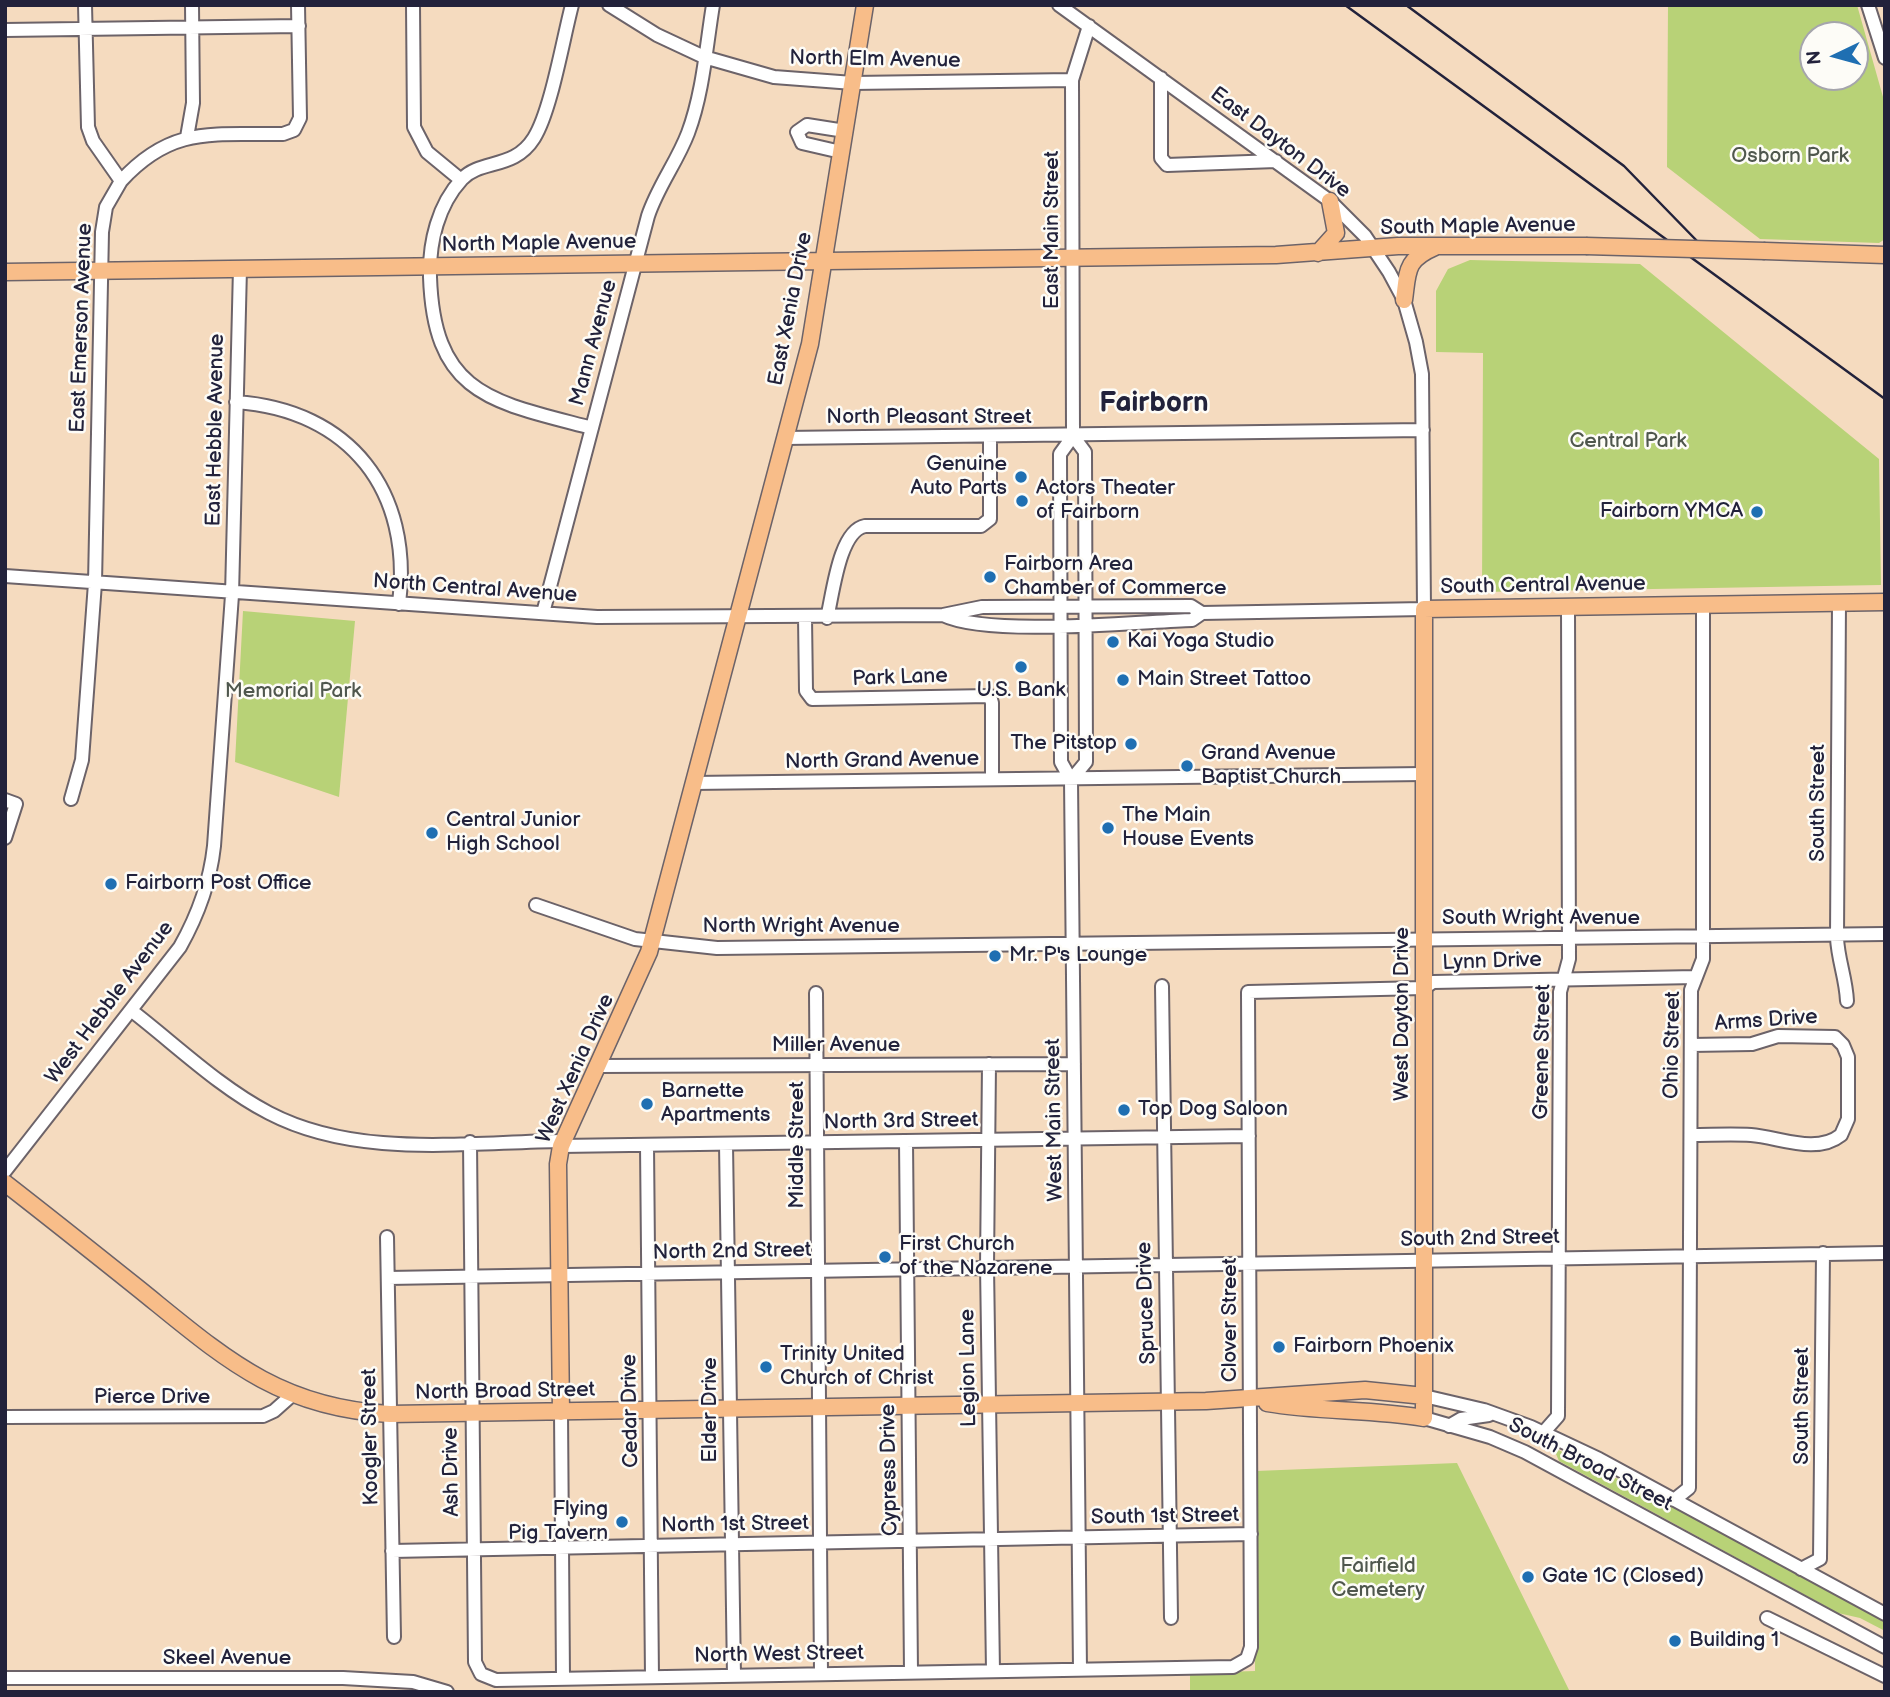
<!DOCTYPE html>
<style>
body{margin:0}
#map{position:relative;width:1890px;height:1697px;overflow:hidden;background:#f5dbbf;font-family:"Balsamiq Sans",sans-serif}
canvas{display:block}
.frame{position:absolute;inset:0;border:7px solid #22223b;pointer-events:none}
.north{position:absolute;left:1799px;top:21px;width:70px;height:70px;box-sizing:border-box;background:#fdfcf7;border:2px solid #a5a5ac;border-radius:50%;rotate:265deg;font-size:19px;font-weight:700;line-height:28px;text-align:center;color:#22223b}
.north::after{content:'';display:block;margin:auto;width:24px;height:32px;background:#1f6fb2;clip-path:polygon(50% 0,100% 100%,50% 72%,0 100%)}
</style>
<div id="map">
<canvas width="1890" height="1697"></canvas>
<div class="frame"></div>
<div class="north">N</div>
</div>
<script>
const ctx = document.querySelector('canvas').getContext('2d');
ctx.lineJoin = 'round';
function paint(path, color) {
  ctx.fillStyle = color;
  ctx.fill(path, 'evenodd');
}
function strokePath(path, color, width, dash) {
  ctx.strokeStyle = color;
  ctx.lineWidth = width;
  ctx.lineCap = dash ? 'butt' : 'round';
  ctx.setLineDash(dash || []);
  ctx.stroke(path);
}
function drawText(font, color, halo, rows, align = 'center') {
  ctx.font = font + ' "Balsamiq Sans",sans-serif';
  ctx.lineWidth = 5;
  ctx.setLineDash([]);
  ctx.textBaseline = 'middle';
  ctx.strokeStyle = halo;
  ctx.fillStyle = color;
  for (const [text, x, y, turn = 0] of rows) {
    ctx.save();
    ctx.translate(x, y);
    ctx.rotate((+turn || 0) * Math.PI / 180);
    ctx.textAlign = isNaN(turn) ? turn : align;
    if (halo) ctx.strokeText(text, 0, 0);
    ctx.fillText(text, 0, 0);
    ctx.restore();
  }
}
paint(new Path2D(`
 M1668,5H1857L1885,104V239L1879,243L1760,239L1667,167ZM1813,35H1855V77H1813Z
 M1470,260L1640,264L1879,459L1881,585L1482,592L1483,353L1436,352V291L1448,269Z
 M243,611L355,621L339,797L235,762Z
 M1553,1447L1605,1475L1629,1482L1885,1620V1631L1860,1618L1838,1613L1559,1461Z
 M1457,1463L1570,1692H1190V1673L1255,1671L1256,1471Z`), '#b8d277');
const minor = new Path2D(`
 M413,5L414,127L427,152L461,180
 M572,5C563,39 551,111 534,138C514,170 481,159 462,179C438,205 429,242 430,277C434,396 493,402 592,428
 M609,5L657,35L704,57L774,77L853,83L1072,80
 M1868,5L1885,58
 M5,30L299,26
 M1161,78V158L1167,165L1276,161
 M187,137L193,103L192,5
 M841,152L802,143L797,132L807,125L845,131
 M121,181C172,125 214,135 283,134L294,130L300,118L298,5
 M236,402C350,410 413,491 399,604
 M1073,436L1060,454L1061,762L1071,780L1080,1669
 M784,438L1423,430
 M5,576L597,617L943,615L982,607L1191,606L1202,613L1424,609L1422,374L1416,342L1404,300L1389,272L1365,236L1330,201L1059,5
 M1839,602L1837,938C1838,960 1846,978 1847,1001
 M543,613L648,216C658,186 677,162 688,133C703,93 706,48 713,5
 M943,615C989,637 1135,622 1192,620L1202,613
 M805,617L806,691L812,699L990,696L992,703V779
 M827,618C833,594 839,531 865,526H981L990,519V436
 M1071,780L1086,762L1085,452L1073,436L1072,80L1089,26
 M693,783L1424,774
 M71,799L82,760L95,583L102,232L106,207L121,181L93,141L88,127L85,5
 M5,800L16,804L5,838
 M536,905L635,939L717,948L1885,934
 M1162,986L1171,1618
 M816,993L821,1674
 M132,1011C176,1045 219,1087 269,1113C357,1159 466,1142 562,1141
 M1691,1045L1752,1044L1778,1036L1835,1037L1843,1045L1848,1057V1119L1841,1135C1816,1155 1779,1137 1751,1135C1732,1134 1711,1135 1691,1135
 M989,1064L987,1266L993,1671
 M598,1066L1074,1064
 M906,1141L911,1672
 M470,1142L475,1662L481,1674L496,1680L1233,1667L1247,1659L1251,1647L1248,992L1424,988L1433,982L1696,977
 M726,1144L734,1676
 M647,1145L652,1677
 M561,1146L1249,1136
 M5,1171L180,947C198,915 210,883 214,846L232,595L240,268
 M387,1237L394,1637
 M388,1278L1885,1253
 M1424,1396L1484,1410L1531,1427L1599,1459L1885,1614
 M561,1412L563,1678
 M5,1417L263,1416L274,1411L292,1395
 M1424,1418L1490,1437L1525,1452L1885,1647
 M1449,1426L1461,1419L1489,1415
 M1543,1433L1558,1416L1560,992L1569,959L1568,606
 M1674,1500L1689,1488L1691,990L1703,959V605
 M392,1551L1251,1534
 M1801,1569L1820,1559L1823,1253
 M1767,1618L1885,1676
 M5,1678H343L413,1682L447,1692`);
const major = new Path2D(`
 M1765,251L1885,255
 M1318,253L1336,233L1330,201
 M5,272L1276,255L1398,246H1586
 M1404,300C1408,271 1405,260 1435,247
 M5,1183C50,1218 94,1253 139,1289C222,1356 277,1408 390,1414L1206,1401L1365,1390L1424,1396
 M1267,1403C1319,1412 1372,1409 1424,1418V609L1885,602
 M561,1412L558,1164L561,1146L649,952L810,344L865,5`);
strokePath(minor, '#6c6369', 16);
strokePath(major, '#6c6369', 19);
strokePath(minor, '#fff', 12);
strokePath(major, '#f8bd89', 16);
strokePath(new Path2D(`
 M1345,5L1885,399
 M1406,5L1624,166L1699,243`), '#22223b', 2.5);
const majorBridge = new Path2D(`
 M1586,246L1765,251`);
strokePath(majorBridge, '#6c6369', 19, []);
strokePath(majorBridge, '#f8bd89', 16);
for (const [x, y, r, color] of [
 [1021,477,7,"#1f6fb2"],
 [1022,501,7,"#1f6fb2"],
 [1757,512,7,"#1f6fb2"],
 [990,577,7,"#1f6fb2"],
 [1113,642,7,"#1f6fb2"],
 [1021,667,7,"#1f6fb2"],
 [1123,680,7,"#1f6fb2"],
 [1131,744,7,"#1f6fb2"],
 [1187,766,7,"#1f6fb2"],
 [1108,828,7,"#1f6fb2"],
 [432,833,7,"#1f6fb2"],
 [111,884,7,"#1f6fb2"],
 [995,956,7,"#1f6fb2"],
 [647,1104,7,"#1f6fb2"],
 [1124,1110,7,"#1f6fb2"],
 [885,1257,7,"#1f6fb2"],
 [1279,1347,7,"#1f6fb2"],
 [766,1367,7,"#1f6fb2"],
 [622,1522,7,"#1f6fb2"],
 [1528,1577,7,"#1f6fb2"],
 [1675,1641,7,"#1f6fb2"]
]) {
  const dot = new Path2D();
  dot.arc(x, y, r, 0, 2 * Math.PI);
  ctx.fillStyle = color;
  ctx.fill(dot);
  strokePath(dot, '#fdfcf7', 2.5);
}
drawText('21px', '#22223b', '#fdfcf7', [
 ["North Elm Avenue",875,60,1],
 ["East Dayton Drive",1280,143,37],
 ["South Maple Avenue",1478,227,-1],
 ["East Main Street",1053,230,-90],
 ["North Maple Avenue",539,244,-1],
 ["East Xenia Drive",791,309,-79],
 ["East Emerson Avenue",82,328,-88],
 ["Mann Avenue",594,343,-75],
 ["North Pleasant Street",929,418],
 ["East Hebble Avenue",216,430,-89],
 ["South Central Avenue",1543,586,-1],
 ["North Central Avenue",475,589,4],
 ["Park Lane",900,678,-2],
 ["North Grand Avenue",882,761,-1],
 ["South Street",1819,803,-90],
 ["South Wright Avenue",1541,919],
 ["North Wright Avenue",801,927],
 ["Lynn Drive",1492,962,-2],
 ["West Hebble Avenue",110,1003,-53],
 ["West Dayton Drive",1403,1014,-90],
 ["Arms Drive",1766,1021,-4],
 ["Ohio Street",1673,1045,-89],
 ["Miller Avenue",836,1046],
 ["Greene Street",1543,1052,-89],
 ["West Xenia Drive",576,1069,-66],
 ["West Main Street",1055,1120,-91],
 ["North 3rd Street",901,1122,-1],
 ["Middle Street",798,1145,-90],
 ["South 2nd Street",1480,1239,-1],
 ["North 2nd Street",732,1252,-1],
 ["Spruce Drive",1147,1303,-92],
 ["Clover Street",1231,1320,-90],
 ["Legion Lane",969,1368,-91],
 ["North Broad Street",505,1392,-1],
 ["Pierce Drive",152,1398],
 ["South Street",1803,1406,-90],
 ["Elder Drive",711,1410,-90],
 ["Cedar Drive",631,1411,-91],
 ["Koogler Street",371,1437,-91],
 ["South Broad Street",1590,1465,27],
 ["Cypress Drive",890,1470,-91],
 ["Ash Drive",452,1472,-91],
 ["South 1st Street",1165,1517,-1],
 ["North 1st Street",735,1525,-1],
 ["North West Street",779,1655,-1],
 ["Skeel Avenue",227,1659]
]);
drawText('21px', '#4f574d', '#fdfcf7', [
 ["Osborn Park",1790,157],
 ["Central Park",1628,442],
 ["Memorial Park",293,692],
 ["Fairfield",1378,1567],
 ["Cemetery",1378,1591]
]);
drawText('21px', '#22223b', '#fdfcf7', [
 ["Genuine",1007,465,"right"],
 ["Auto Parts",1007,489,"right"],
 ["Actors Theater",1036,489],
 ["of Fairborn",1036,513],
 ["Fairborn YMCA",1743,512,"right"],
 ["Fairborn Area",1004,565],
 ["Chamber of Commerce",1004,589],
 ["Kai Yoga Studio",1127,642],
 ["Main Street Tattoo",1137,680],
 ["U.S. Bank",1021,691,"center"],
 ["The Pitstop",1117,744,"right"],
 ["Grand Avenue",1201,754],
 ["Baptist Church",1201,778],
 ["The Main",1122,816],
 ["House Events",1122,840],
 ["Central Junior",446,821],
 ["High School",446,845],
 ["Fairborn Post Office",125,884],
 ["Mr. P's Lounge",1009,956],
 ["Barnette",661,1092],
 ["Apartments",661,1116],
 ["Top Dog Saloon",1138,1110],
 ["First Church",899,1245],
 ["of the Nazarene",899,1269],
 ["Fairborn Phoenix",1293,1347],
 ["Trinity United",780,1355],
 ["Church of Christ",780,1379],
 ["Flying",608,1510,"right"],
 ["Pig Tavern",608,1534,"right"],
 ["Gate 1C (Closed)",1542,1577],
 ["Building 1",1689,1641]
], 'left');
drawText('bold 28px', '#22223b', '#fdfcf7', [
 ["Fairborn",1154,404]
]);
</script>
